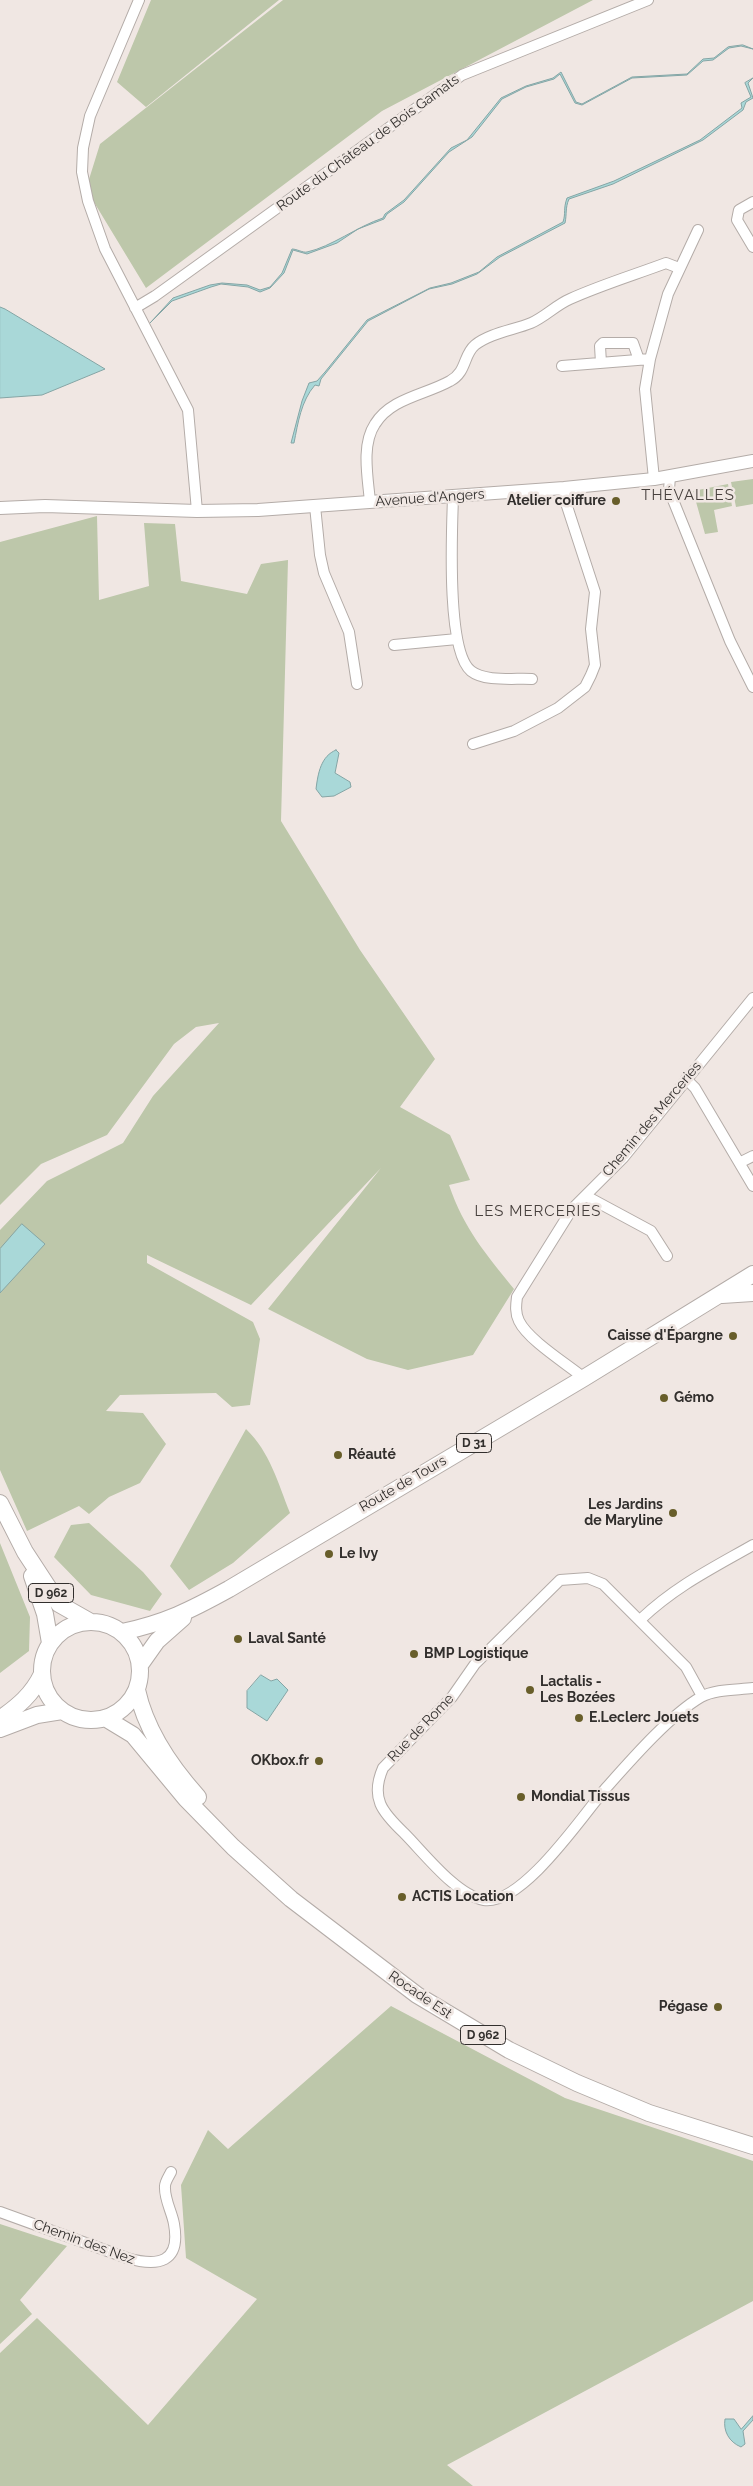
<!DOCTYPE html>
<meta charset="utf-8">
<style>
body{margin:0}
canvas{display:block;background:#f0e7e3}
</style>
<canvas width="753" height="2486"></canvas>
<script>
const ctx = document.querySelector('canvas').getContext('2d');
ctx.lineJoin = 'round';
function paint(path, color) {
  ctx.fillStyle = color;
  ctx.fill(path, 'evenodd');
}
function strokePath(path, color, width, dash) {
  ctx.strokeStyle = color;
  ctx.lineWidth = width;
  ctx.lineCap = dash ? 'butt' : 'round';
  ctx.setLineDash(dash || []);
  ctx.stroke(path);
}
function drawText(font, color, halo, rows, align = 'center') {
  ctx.font = font + ' Raleway,sans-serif';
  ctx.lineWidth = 5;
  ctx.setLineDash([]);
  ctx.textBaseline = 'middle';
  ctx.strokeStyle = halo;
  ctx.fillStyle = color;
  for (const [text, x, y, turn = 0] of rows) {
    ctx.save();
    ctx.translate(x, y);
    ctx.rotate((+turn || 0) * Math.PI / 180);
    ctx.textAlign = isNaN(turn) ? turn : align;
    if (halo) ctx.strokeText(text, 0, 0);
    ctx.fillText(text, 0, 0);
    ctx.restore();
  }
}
paint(new Path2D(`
 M151,0H279L146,107L117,82Z
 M283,0H593L382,111L146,288L86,189L100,144Z
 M753,479V504L736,507L731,482Z
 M728,484L732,506L714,510L718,532L705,534L693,491Z
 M97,516L99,600L149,586L144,523L175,524L181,581L247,594L261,564L288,560L281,821L360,950L435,1059L400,1107L450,1135L470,1180L449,1185C464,1229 486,1254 514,1289L473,1355L408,1370L367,1359L268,1309L381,1168L251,1305L147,1255V1263L253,1322L260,1339L250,1405L232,1407L216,1393L120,1395L106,1411L143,1413L166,1444L140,1483L109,1497L89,1514L79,1506L27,1531L0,1470V1230L47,1181L123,1143L153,1096L219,1023L196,1027L174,1044L107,1135L41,1164L0,1205V542Z
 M246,1429C270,1452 278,1483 290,1513L233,1563L189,1590L170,1566Z
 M89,1523L143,1572L162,1594L150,1611L91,1595L54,1557L71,1525Z
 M0,1543L30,1617L29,1651L0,1673Z
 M391,2006L565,2098L753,2161V2301L447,2465L473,2486H0V2353L37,2318L148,2425L257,2299L186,2258L181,2185L208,2130L228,2149Z
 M0,2224L67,2246L20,2300L32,2314L0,2344Z`), '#bdc7aa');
const water = new Path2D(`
 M743,45L753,49L741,46L729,48L713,60L703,61L687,75L632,78L582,105L575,103L560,74L554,79L526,87L502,99L472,137L449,152L404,202L387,214L384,219L358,229L337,243L307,254L293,250L284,273L270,288L260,292L248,287L221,284L211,287L172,301L150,323L173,298L210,285L222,283L247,285L260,290L270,287L282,273L292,249C297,249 303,253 307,252C331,247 358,226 383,218L385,214L404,200L451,148L467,140L501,98L526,86L553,78L561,72L576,102L582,104L632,77L687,74L703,59L714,58L728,47Z
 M753,78L748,83L753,98L746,102L743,110L703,140L613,184L569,199C565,208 567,214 565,223L500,257L477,274L452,284L429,289L368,321L321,379L319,386L315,385C301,401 298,423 294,443H291L302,401L309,383L317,381L325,372L367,320L430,288L451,283L479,272L497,257L563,222C566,213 563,209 567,198L614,181L700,140L742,108L741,103L751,97L745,83Z
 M0,307L5,309L105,369L42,395L0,398Z
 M336,750L339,753L335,773L350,782L351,787L334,796L322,797L316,789C318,773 321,756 336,750Z
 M22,1224L45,1244L0,1293V1249Z
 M261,1675L271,1681L277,1679L288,1690L267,1721L247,1708V1691Z
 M753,2416V2420L743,2431L745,2444L741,2447C729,2442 723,2431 725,2419H734L741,2429Z`);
paint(water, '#a9d8d8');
strokePath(water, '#85a5a5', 1);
const minor = new Path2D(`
 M139,0L90,116L83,148L82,172L88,201L105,249L188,410L197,511
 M753,202L739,210L737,220L753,247
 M135,308L155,296L462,75L648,0
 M601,363L600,346L603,343H633L639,360
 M562,366L650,359
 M670,476L669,490L730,641L753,687
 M654,479L645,389L650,359L668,294L698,230
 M453,497C452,529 446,651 471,671C485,682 514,678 532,679
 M370,502C368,478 361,445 375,424C391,398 425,395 450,381C467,372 463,355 475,345C490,333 514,330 531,323C545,317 556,305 570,299C601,285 634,275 666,263L679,268
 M315,506L320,555L324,573L349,632L357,684
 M394,645L457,639
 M473,744L514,731L558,708L585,687L591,675L595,665L591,629L595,592L565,500L564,488
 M686,1079L695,1088L753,1186
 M741,1162L753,1156
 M586,1196L651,1231L667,1256
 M584,1378C567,1364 528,1340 519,1321C515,1313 516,1305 517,1297L572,1209L623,1158L753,998
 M641,1619C676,1586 711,1569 753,1545
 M702,1696L686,1667L603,1584L588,1578L560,1580L475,1664L452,1697L383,1768C370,1798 382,1812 404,1833C424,1853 456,1895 484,1900C522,1906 583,1815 606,1788C630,1761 670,1715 701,1697C715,1689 737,1690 753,1688
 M0,2212L127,2258C158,2267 181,2263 174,2224C172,2212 164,2199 165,2186C165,2182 169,2176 171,2172`);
const tertiary = new Path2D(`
 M0,508L45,506L197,511L258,510L564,488L654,479L753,461`);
const primary = new Path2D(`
 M722,1295L753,1293
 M0,1503L25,1552L59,1604L89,1621
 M32,1576L45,1614L50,1643
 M42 1671a49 49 0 1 1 98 0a49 49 0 1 1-98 0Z
 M122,1632C165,1623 191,1610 229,1589L584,1378L753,1274
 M140,1665L157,1641L183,1618
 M137,1690C146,1731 170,1766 198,1797
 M105,1718L133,1735L186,1799L233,1847L291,1899L417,1995L509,2050L577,2083L649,2113L753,2146
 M0,1719C18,1706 32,1695 42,1674
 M0,1729L37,1715L62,1711`);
strokePath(minor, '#b4aca8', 12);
strokePath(tertiary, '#b4aca8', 14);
strokePath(primary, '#b4aca8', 18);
strokePath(minor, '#fff', 10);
strokePath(tertiary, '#fff', 12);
strokePath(primary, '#fff', 16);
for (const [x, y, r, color] of [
 [616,501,5,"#685e2a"],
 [733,1336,5,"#685e2a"],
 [664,1398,5,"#685e2a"],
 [338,1455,5,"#685e2a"],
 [673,1513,5,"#685e2a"],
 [329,1554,5,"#685e2a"],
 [238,1639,5,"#685e2a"],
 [414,1654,5,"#685e2a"],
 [530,1690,5,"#685e2a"],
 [579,1718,5,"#685e2a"],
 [319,1761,5,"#685e2a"],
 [521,1797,5,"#685e2a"],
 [402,1897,5,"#685e2a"],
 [718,2007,5,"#685e2a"]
]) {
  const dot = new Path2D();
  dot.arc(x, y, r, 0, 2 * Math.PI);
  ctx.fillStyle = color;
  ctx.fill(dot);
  strokePath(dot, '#f0e7e3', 2);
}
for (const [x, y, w] of [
 [474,1443,35],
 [51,1593,45],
 [483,2035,45]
]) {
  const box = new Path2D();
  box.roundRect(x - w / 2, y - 9.5, w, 19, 4);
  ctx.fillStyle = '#f0e7e3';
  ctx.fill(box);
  strokePath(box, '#322f2d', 1);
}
drawText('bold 12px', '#322f2d', null, [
 ["D 31",474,1443],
 ["D 962",51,1593],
 ["D 962",483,2035]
]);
drawText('14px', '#322f2d', '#f0e7e3', [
 ["Route du Château de Bois Gamats",368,143,-36],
 ["Avenue d'Angers",430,498,-4],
 ["Chemin des Merceries",652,1119,-50],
 ["Route de Tours",403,1484,-30],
 ["Rue de Rome",421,1728,-46],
 ["Rocade Est",420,1995,34],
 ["Chemin des Nez",84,2242,20]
]);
drawText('bold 14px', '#322f2d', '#f0e7e3', [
 ["Atelier coiffure",606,501,"right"],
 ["Caisse d'Épargne",723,1336,"right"],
 ["Gémo",674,1398],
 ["Réauté",348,1455],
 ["Les Jardins",663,1505,"right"],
 ["de Maryline",663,1521,"right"],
 ["Le Ivy",339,1554],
 ["Laval Santé",248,1639],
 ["BMP Logistique",424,1654],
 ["Lactalis -",540,1682],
 ["Les Bozées",540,1698],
 ["E.Leclerc Jouets",589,1718],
 ["OKbox.fr",309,1761,"right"],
 ["Mondial Tissus",531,1797],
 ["ACTIS Location",412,1897],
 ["Pégase",708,2007,"right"]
], 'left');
ctx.letterSpacing = '1px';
drawText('15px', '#48413e', '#f0e7e3', [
 ["THÉVALLES",688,495],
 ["LES MERCERIES",538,1211]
]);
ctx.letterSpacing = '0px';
</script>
